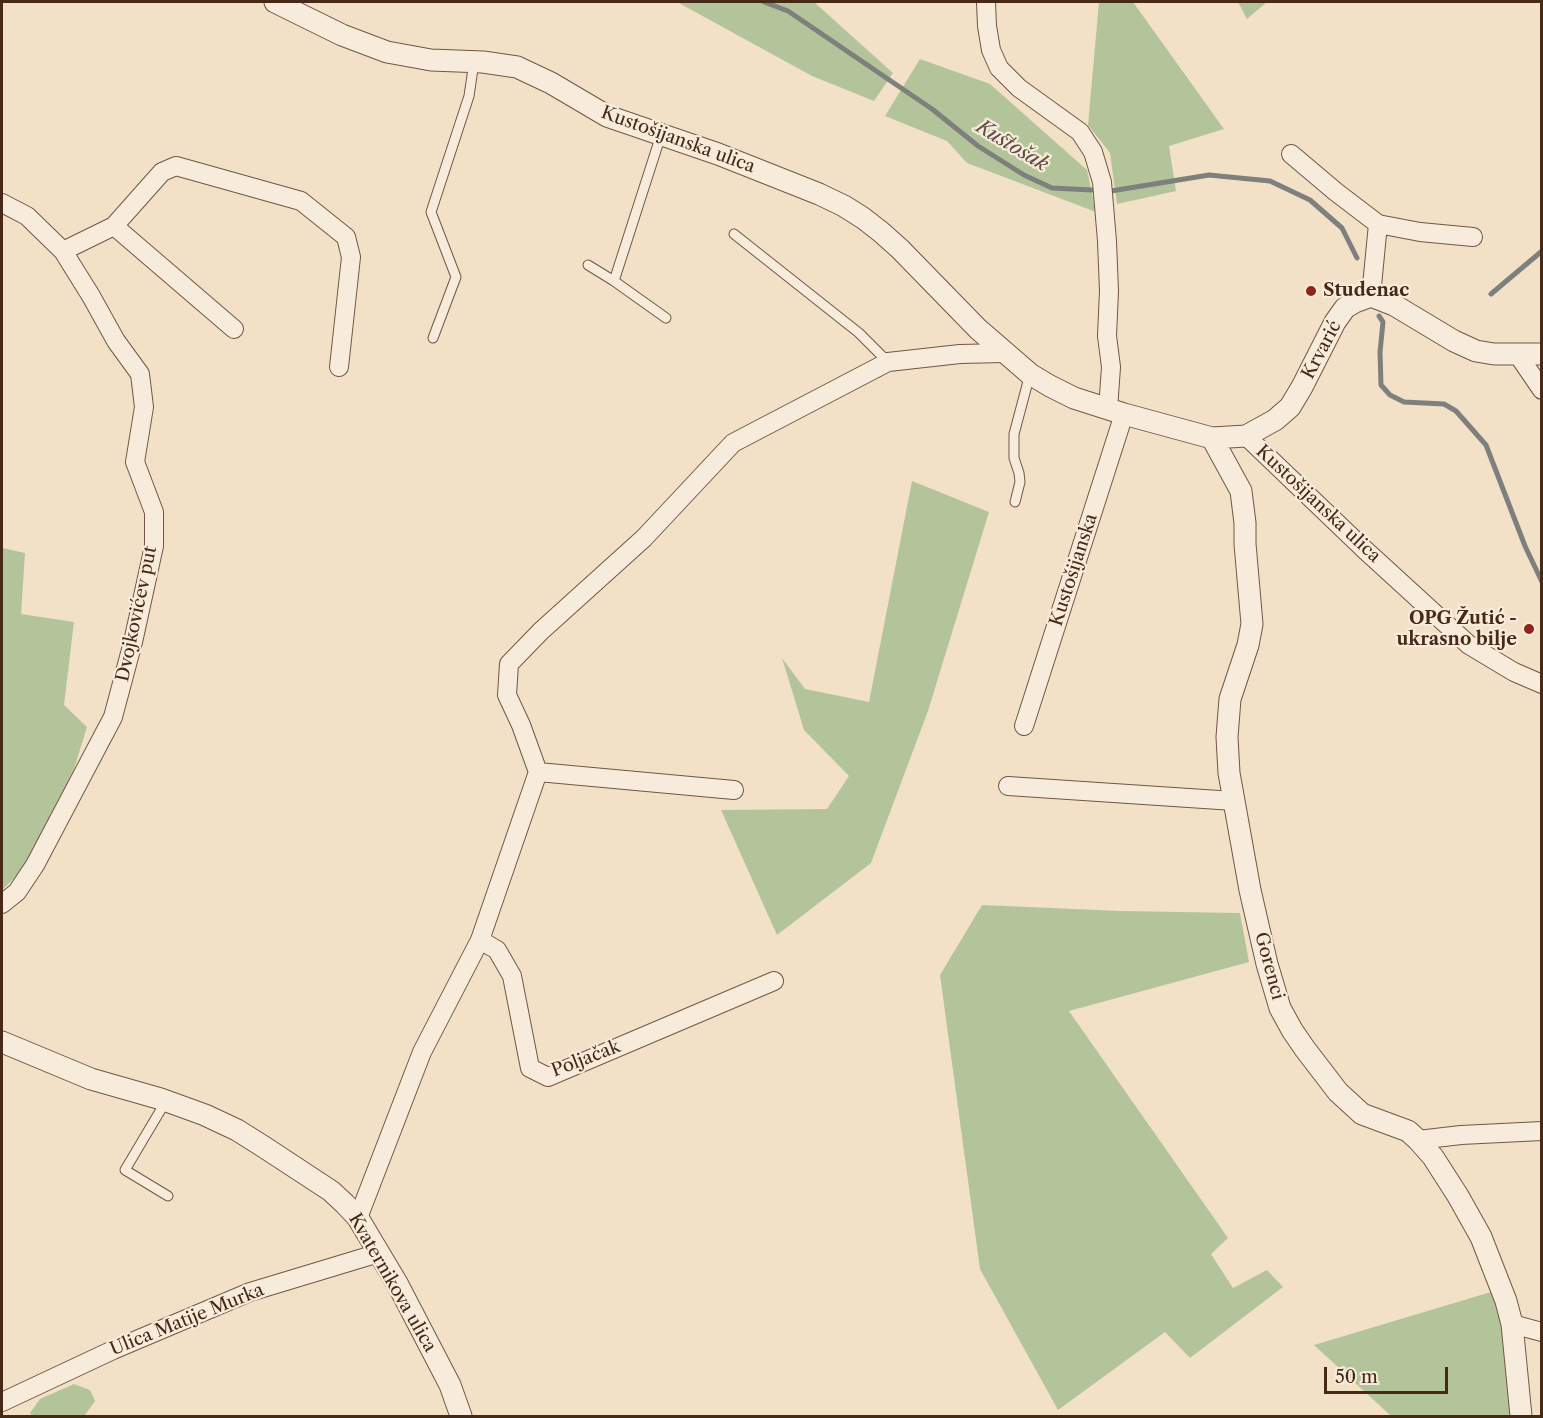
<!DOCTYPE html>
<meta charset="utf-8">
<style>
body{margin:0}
#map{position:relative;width:1543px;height:1418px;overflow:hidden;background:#f2e1c7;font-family:"Libre Caslon Text",serif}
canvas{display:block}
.frame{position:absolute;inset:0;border:3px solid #482817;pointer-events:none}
.scale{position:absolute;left:1324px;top:1367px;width:124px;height:27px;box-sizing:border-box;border:3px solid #482817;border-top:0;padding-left:8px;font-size:18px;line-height:21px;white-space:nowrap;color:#482817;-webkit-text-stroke:4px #f7ecdb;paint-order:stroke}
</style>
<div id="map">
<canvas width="1543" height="1418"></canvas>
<div class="frame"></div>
<div class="scale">50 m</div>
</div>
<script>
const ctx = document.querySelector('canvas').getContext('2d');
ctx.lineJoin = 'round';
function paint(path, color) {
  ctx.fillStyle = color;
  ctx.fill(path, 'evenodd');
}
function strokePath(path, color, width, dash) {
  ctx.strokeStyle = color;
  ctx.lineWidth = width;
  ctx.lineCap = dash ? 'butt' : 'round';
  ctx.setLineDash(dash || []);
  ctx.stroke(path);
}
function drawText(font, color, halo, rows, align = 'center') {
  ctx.font = font + ' "Libre Caslon Text",serif';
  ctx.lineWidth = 4.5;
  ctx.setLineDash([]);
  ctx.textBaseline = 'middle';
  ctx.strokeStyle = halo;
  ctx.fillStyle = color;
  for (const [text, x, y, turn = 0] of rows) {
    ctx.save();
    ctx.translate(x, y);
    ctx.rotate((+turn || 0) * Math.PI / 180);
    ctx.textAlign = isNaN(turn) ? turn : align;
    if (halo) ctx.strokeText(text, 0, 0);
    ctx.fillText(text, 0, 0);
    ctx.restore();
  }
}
paint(new Path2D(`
 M677,2H814L893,73L874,101L812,76Z
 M1099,2H1133L1224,129L1169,146L1176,191L1117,204L1110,153L1088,125Z
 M1238,2H1267L1247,19Z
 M920,59L990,84L1087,170L1096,212L967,163L947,141L885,116Z
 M912,481L989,512L928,711L871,863L777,935L721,810L827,809L849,776L804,730L782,658L805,689L869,702Z
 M2,548L25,553L21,614L74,622L64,705L87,727L74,769L27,866L2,890Z
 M982,905L1120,911L1240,913L1249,962L1069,1011L1228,1238L1211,1254L1233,1288L1267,1270L1283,1287L1190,1358L1165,1332L1058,1410L980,1269L940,975Z
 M1491,1292L1499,1295L1513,1416H1391L1314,1345Z
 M74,1384L90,1390L95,1401L85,1415L86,1416H32L30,1413L40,1399Z`), '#b4c49a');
strokePath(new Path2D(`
 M764,2L788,11L932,109L978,146L1024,175L1052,188L1111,191L1209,175L1270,181L1310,200L1342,228L1357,258
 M1491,294L1542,251
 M1379,316L1383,322L1380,352L1381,385L1390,395L1404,402L1444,404L1456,411L1486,445L1525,546L1542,582`), '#7d807c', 5);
const service = new Path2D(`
 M661,135L614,281L666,318
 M734,234L859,333L888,362
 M588,265L614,281
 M433,338L456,277L431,212L469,96L474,62
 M1015,502L1020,482L1019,473L1014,458V434L1030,374
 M166,1101L125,1170L168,1196`);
const minor = new Path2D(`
 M986,2L987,26L991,50L999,68L1019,88L1080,132L1093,152L1102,182L1107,241L1109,291L1107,336L1111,367L1108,409
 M1291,154L1336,192L1378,224L1420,232L1473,237
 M2,203L27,216L63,251L91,296L116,341L140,374L144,407L135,462L154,512V546L133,642L113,717L35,865L17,892L2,904
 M114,226L234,329
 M63,251L114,226L162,172L176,166L301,201L346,237L351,257L339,367
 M1371,296L1378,224
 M1518,355L1542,390
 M1246,436L1364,549L1469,645L1514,672L1542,684
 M1024,726L1124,414
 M538,772L521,725L507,695L509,664L541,631L644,538L733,443L888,362L960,354L1004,353
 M538,772L480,940L497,950L512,976L530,1068L548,1077L774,981
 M538,772L734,790
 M1008,786L1234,801
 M1418,1140L1461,1135L1542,1131
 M358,1218L422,1052L480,940
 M1512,1324L1542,1332
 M2,1402L113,1350L250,1292L379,1253`);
const tertiary = new Path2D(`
 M275,2L342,35L387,52L431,60L483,62L517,67L551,83L607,116L718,154L819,194L844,206L863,218L881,232L900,249L978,329L1030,374L1050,386L1074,398L1124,414L1212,438L1246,436L1275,420L1290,407L1302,387L1335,322L1345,308L1355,302L1371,296L1394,305L1454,341L1476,351L1494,354H1542
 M1212,438L1241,491L1245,523V544L1252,624L1248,645L1230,699L1227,737L1229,773L1250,890L1267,964L1280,1008L1292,1030L1305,1049L1338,1092L1362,1114L1408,1131L1418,1140L1433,1157L1458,1196L1481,1237L1506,1301L1512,1324L1521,1416
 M2,1042L91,1079L161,1099L205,1115L237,1130L264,1147L331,1191L345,1204L358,1218L398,1285L450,1385L461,1416`);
strokePath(service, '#725643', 11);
strokePath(minor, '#725643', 20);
strokePath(tertiary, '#725643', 23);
strokePath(service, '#f7ecdb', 9);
strokePath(minor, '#f7ecdb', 18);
strokePath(tertiary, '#f7ecdb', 21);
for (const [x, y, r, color] of [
 [1311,291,6,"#8f2418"],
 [1529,629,6,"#8f2418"]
]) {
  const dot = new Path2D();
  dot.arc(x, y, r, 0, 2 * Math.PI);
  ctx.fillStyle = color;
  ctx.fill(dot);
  strokePath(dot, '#f7ecdb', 2);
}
drawText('18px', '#482817', '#f7ecdb', [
 ["Kustošijanska ulica",678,140,20],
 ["Krvarić",1322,350,-62],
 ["Kustošijanska ulica",1318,504,43],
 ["Kustošijanska",1074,570,-72],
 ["Dvojkovićev put",137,614,-78],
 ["Gorenci",1269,966,75],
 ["Poljačak",586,1059,-21],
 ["Kvaternikova ulica",392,1283,60],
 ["Ulica Matije Murka",187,1320,-22]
]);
drawText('bold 18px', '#482817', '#f7ecdb', [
 ["Studenac",1323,291],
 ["OPG Žutić -",1517,619,"right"],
 ["ukrasno bilje",1517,640,"right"]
], 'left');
drawText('italic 20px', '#5e4d41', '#f7ecdb', [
 ["Kustošak",1012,146,31]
]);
</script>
